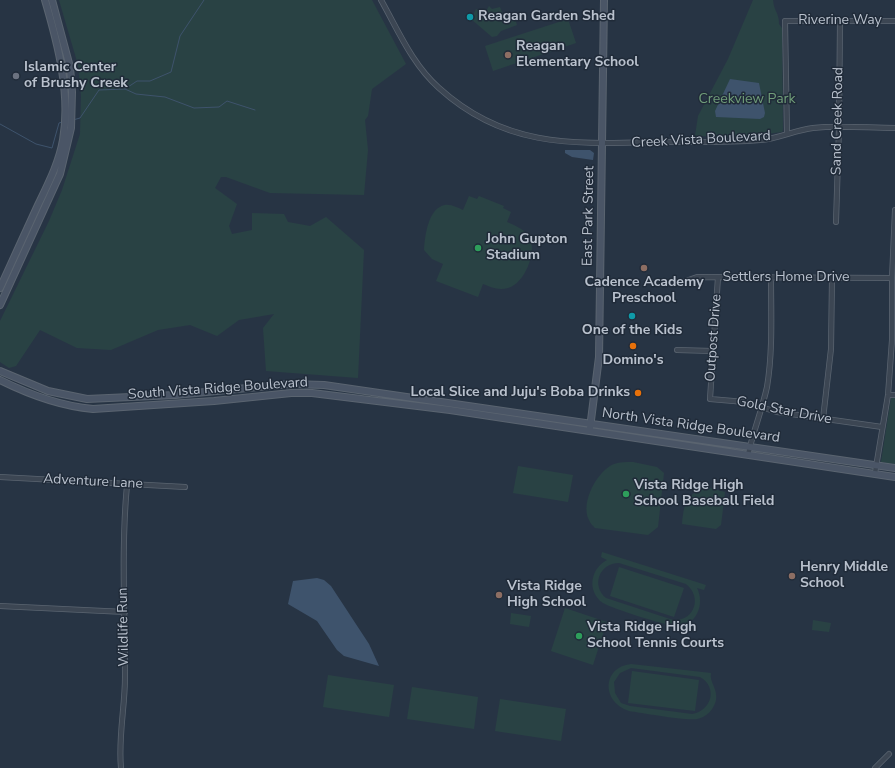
<!DOCTYPE html>
<style>
body{margin:0}
canvas{display:block;background:#273444}
</style>
<canvas width="895" height="768"></canvas>
<script>
const ctx = document.querySelector('canvas').getContext('2d');
ctx.lineJoin = 'round';
function paint(path, color) {
  ctx.fillStyle = color;
  ctx.fill(path, 'evenodd');
}
function strokePath(path, color, width, dash) {
  ctx.strokeStyle = color;
  ctx.lineWidth = width;
  ctx.lineCap = dash ? 'butt' : 'round';
  ctx.setLineDash(dash || []);
  ctx.stroke(path);
}
function drawText(font, color, halo, rows, align = 'center') {
  ctx.font = font + ' "Nunito Sans",sans-serif';
  ctx.lineWidth = 3;
  ctx.setLineDash([]);
  ctx.textBaseline = 'middle';
  ctx.strokeStyle = halo;
  ctx.fillStyle = color;
  for (const [text, x, y, turn = 0] of rows) {
    ctx.save();
    ctx.translate(x, y);
    ctx.rotate((+turn || 0) * Math.PI / 180);
    ctx.textAlign = isNaN(turn) ? turn : align;
    if (halo) ctx.strokeText(text, 0, 0);
    ctx.fillText(text, 0, 0);
    ctx.restore();
  }
}
paint(new Path2D(`
 M59,0H372L406,64L372,89L368,116L365,120L368,150L364,195L270,193L226,177H221L215,188L237,204L229,226L232,234L252,230V213L284,214L288,222L310,226L326,217L364,250L358,378L266,371L263,328L274,314L239,320L217,336L190,325L158,330L111,350L77,348L40,330L16,366L9,368L0,362V321L49,221L62,190L80,134L81,96L78,65Z
 M753,0H773C774,12 779,12 779,24L782,28L783,130L782,132L743,137L695,136L698,116L728,59Z
 M489,6L492,9L500,7L503,15L513,12L517,25L501,31L497,36L492,37L471,19L476,9L485,13Z
 M568,19L576,43L493,71L485,46Z
 M469,196L477,199L479,196L504,206L503,208L511,212L507,222C516,226 526,230 530,238C537,253 524,284 508,288C499,291 491,287 483,284L478,297L436,281L443,264L432,259L424,250C425,236 428,208 445,205C451,204 458,208 463,210Z
 M891,398H895V464L881,462Z
 M633,462L657,467L664,473L658,527L648,535L595,528C593,526 590,523 589,520C580,503 597,471 614,464C620,462 627,462 633,462Z
 M518,466L573,475L568,502L513,493Z
 M710,488L725,492L721,525L716,529L682,524C684,504 686,491 710,488Z
 M602,552L706,585L704,590L697,588C705,604 697,626 676,626C667,626 611,608 603,603C586,591 591,568 607,560L601,557ZM619,563L686,584C703,597 694,622 673,620L606,598C591,586 599,563 619,563Z
 M619,567L684,588L674,617L610,596Z
 M565,608L607,622L593,665L551,651Z
 M511,613L531,616L529,627L510,624Z
 M813,620L831,623L829,632L812,630Z
 M631,664L711,673C709,682 718,689 716,700C714,709 707,717 697,719C686,721 643,713 629,711C601,702 602,667 631,664ZM631,668L700,677C718,687 712,711 692,714L630,706L621,703L615,693L614,682L620,673Z
 M632,671L699,680L695,711L628,703Z
 M328,675L394,685L389,717L323,707Z
 M412,687L478,697L474,729L407,719Z
 M500,699L566,709L561,741L495,731Z`), '#294244');
paint(new Path2D(`
 M730,79L759,83L765,113L764,117L760,119L716,117L715,111Z
 M565,150H590L594,153L593,160L572,157L565,153Z
 M317,578L324,580L331,586L369,644L379,666L344,656L337,650L317,621L288,604L293,581Z`), '#3e536c');
strokePath(new Path2D(`
 M125,89L137,81H150L171,72L180,36L204,0
 M73,120L80,118L99,90L125,89L136,94L165,97L194,108L219,107L227,101L255,110
 M0,124L36,144L52,148L59,123L62,122`), '#3e536c', 1);
const street = new Path2D(`
 M381,0C398,30 412,64 439,88C506,149 576,144 660,142C694,142 727,143 760,140C778,139 795,130 813,128C840,125 868,128 895,128
 M787,134L785,21H895
 M836,222L839,128L840,21
 M718,277L710,399L745,402L777,412L882,427
 M680,283L697,277L892,278
 M677,350L712,351
 M888,395H895
 M823,419L831,349L832,278
 M748,455C753,432 762,410 767,387C773,351 771,313 771,277
 M875,473L888,395L892,340V278L895,210
 M0,477L185,487
 M0,606L125,612
 M121,768C118,738 125,707 125,677C125,613 121,549 127,485
 M875,768L889,754`);
const secondary = new Path2D(`
 M0,288C13,260 25,233 38,205C48,184 59,163 63,140C71,94 58,44 45,0
 M0,305L60,174L71,128L72,92L70,67L52,0
 M0,371L48,391L87,399L175,395L289,384L324,385L895,468
 M0,380C30,395 60,406 93,409L214,401L291,393H312L450,410L895,477
 M590,428L599,357L604,0`);
strokePath(street, '#5a6470', 6);
strokePath(secondary, '#5a6470', 8);
strokePath(street, '#3c4653', 4.5);
strokePath(secondary, '#4a5566', 6);
for (const [x, y, r, color] of [
 [470,17,4,"#0f9aa8"],
 [508,55,4,"#8d6e63"],
 [16,76,4,"#6b7280"],
 [478,248,4,"#2e9e5b"],
 [644,268,4,"#8d6e63"],
 [632,316,4,"#0f9aa8"],
 [633,346,4,"#e8710a"],
 [638,393,4,"#e8710a"],
 [626,494,4,"#2e9e5b"],
 [792,576,4,"#8d6e63"],
 [499,595,4,"#8d6e63"],
 [579,636,4,"#2e9e5b"]
]) {
  const dot = new Path2D();
  dot.arc(x, y, r, 0, 2 * Math.PI);
  ctx.fillStyle = color;
  ctx.fill(dot);
  strokePath(dot, '#202b39', 1.5);
}
drawText('bold 14px', '#b9c1cd', '#202b39', [
 ["Reagan Garden Shed",478,17],
 ["Reagan",516,47],
 ["Elementary School",516,63],
 ["Islamic Center",24,68],
 ["of Brushy Creek",24,84],
 ["John Gupton",486,240],
 ["Stadium",486,256],
 ["Cadence Academy",644,283,"center"],
 ["Preschool",644,299,"center"],
 ["One of the Kids",632,331,"center"],
 ["Domino's",633,361,"center"],
 ["Local Slice and Juju's Boba Drinks",630,393,"right"],
 ["Vista Ridge High",634,486],
 ["School Baseball Field",634,502],
 ["Henry Middle",800,568],
 ["School",800,584],
 ["Vista Ridge",507,587],
 ["High School",507,603],
 ["Vista Ridge High",587,628],
 ["School Tennis Courts",587,644]
], 'left');
drawText('14px', '#b9c1cd', '#202b39', [
 ["Riverine Way",840,21],
 ["Sand Creek Road",838,121,-89],
 ["Creek Vista Boulevard",701,140,-3],
 ["East Park Street",589,216,-89],
 ["Settlers Home Drive",786,278],
 ["Outpost Drive",714,338,-86],
 ["South Vista Ridge Boulevard",218,389,-4],
 ["Gold Star Drive",784,411,11],
 ["North Vista Ridge Boulevard",691,426,8],
 ["Adventure Lane",93,482,3],
 ["Wildlife Run",124,627,-91]
]);
drawText('14px', '#709d79', '#202b39', [
 ["Creekview Park",747,100]
]);
</script>
